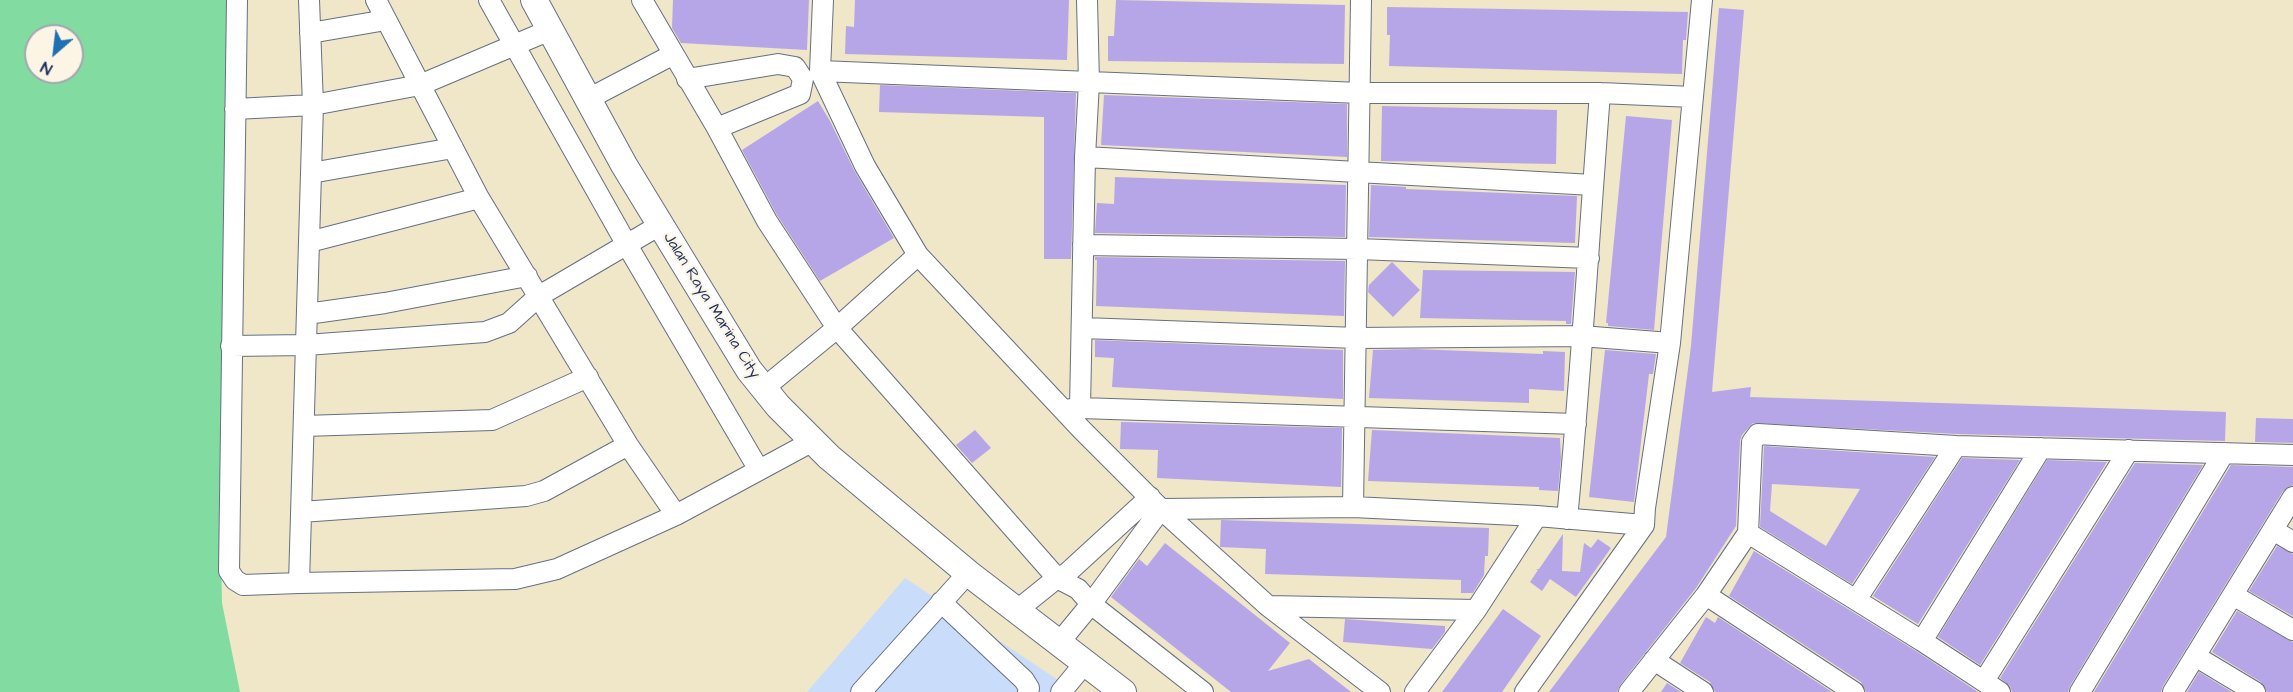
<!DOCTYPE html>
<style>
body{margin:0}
#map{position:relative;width:2293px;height:692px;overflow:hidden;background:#f0e6c8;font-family:"Architects Daughter",sans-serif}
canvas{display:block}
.north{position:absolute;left:24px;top:24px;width:60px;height:60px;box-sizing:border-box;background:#fcf5e5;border:2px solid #a2a6af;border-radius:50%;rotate:208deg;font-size:16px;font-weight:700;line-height:24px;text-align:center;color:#1b2f5e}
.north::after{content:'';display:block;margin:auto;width:21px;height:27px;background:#1f6fb2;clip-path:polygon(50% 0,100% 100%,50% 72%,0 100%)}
</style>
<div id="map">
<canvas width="2293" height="692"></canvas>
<div class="north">N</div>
</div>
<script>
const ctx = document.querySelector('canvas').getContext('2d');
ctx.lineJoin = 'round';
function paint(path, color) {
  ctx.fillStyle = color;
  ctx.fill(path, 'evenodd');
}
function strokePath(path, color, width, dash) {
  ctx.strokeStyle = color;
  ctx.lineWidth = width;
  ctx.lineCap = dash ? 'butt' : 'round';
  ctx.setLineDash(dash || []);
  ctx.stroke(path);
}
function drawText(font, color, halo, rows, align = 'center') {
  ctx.font = font + ' "Architects Daughter",sans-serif';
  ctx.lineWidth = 4.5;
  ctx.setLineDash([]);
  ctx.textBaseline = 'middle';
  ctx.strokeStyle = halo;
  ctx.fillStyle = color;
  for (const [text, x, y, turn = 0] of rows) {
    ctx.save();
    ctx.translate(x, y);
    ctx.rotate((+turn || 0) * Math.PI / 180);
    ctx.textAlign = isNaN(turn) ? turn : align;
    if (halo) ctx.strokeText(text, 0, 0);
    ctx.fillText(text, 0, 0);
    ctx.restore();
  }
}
paint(new Path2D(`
 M905,578L1076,692H807Z`), '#c9dcf9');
paint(new Path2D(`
 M0,0H227L221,554L222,603L240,692H0ZM36,36H72V72H36Z`), '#82dca2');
paint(new Path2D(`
 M673,0H809L807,50L681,43L672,28Z
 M855,0H1069L1067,60L845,54L846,26L854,27Z
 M1116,0L1345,5L1344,64L1108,61V36H1114Z
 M1387,7L1688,12L1686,40H1683L1682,74L1389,66L1390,35H1387Z
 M1719,8L1744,10L1712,392L1751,387L1750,397L2226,412L2225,441L1957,434L1753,423L1742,435L1740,441L1736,526L1696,588L1620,685L1617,692H1549L1666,537L1691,346Z
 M880,85L1076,93L1071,259H1044V117L879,112Z
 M1104,95L1347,104V157L1101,145Z
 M818,101L830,121L855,172L894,238L820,281L777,215L742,150Z
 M1382,106L1557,110L1556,164L1381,161Z
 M1626,116L1672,120L1654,330L1608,326V323H1606Z
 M1115,177L1346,185L1345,237L1095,233L1097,203L1114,204Z
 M1371,185L1406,187V189L1577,196L1575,243L1369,237Z
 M1095,257L1345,261L1344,316L1096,306L1097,260H1095Z
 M1392,262L1420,290L1393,317L1368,292L1369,285Z
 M1423,270L1575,272L1571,324H1566V321L1420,318Z
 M1095,340L1343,350V399L1112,387L1114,358L1095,357Z
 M1415,349L1543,354V351L1565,352L1564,391L1529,389V403L1369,398L1373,350Z
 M1605,350L1656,354L1653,374H1649L1634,502L1589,497Z
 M2256,418L2293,419V443L2255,442Z
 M1121,422L1342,428L1341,487L1157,478L1158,450L1120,449Z
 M975,430L991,448L972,463L956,445Z
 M1372,430L1560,438L1561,458L1558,491L1539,490V487L1368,481Z
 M1764,446L1935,457L1852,584L1760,527ZM1772,484L1860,489L1826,546L1770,511Z
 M1962,458L2020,460L1918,624L1873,596Z
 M2047,460L2107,462L1980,665L1938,637Z
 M2135,463L2203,465L2070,686L2068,692H2012L2010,686L2000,678Z
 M2231,465L2293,467V485L2283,491L2163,686L2161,692H2094Z
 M1221,520L1489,528L1488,556H1485L1484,575L1473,593H1461V580L1265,574L1266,549L1220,547Z
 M1563,534L1562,571L1580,572L1584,543L1591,548L1598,539L1611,548L1576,597L1550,579L1542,591L1530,582L1538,570L1536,569H1539Z
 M1165,543L1290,643L1268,671L1309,659L1351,692H1231L1111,597L1139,559L1147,566Z
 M2277,546L2293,554V616L2249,591Z
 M1754,551L1916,651L1978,692H1866L1861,682L1729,596Z
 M1503,609L1541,636L1502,692H1442Z
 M2237,611L2293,642V692H2267L2261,682L2212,652Z
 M1706,617L1715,623L1718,617L1832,692H1715L1710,682L1680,663Z
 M1345,619L1445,626V632L1432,649L1343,642Z
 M2199,672L2232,692H2187Z
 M1667,683L1681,692H1661Z`), '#b6a6e7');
const minor = new Path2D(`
 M237,0L229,571L235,580L243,585L299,583
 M309,0L313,105L299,583L515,579L557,569L676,515L813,441
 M376,0L479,198L628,445L676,515
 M489,0L627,245L759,470
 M642,0L717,128L767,221L837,328L1057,578L1078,589L1091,604L1203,692
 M823,0L820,71L865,166L918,255L1081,429L1161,509L1268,606L1380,692
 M310,33L386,20
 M820,71L1360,93H1600L1693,97
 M687,79L778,64L795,67L803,79L800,94L717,128
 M588,99L672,55
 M235,109L313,105L420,85L550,30
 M1085,157L1593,185
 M311,173L453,148
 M309,242L479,198
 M1083,245L1358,249L1589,258
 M307,314L385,303L527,276
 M1083,328L1357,338L1581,336L1670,343
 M231,346L306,345L485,332L509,323L539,296L660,225
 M764,388L837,328L918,255
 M1080,408L1085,157L1089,82L1087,0
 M1065,410L1080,408L1576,424
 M304,426L492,420L588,377
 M1353,507L1361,0
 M301,512L526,496L544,491L628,445
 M1567,519C1581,377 1589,235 1600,93
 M2273,530L2293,542
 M1748,533L1922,641L2000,692
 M1706,595L1854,692
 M2233,595L2293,630
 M1856,600L1956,446
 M941,602L1024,680L1029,688L1028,692
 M1268,606L1476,610
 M1016,611L1057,578L1066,574L1150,497
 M1922,641L2041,448
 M1058,644L1091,604L1161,509L1353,507L1537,516L1644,525L1645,508L1670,343L1702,0
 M2195,656L2255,692
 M1654,660L1703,692
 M1984,681L2129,450
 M861,692L968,573
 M1061,692L1085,663
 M1415,692L1476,610L1537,516
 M1525,692L1644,525
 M1629,692L1706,595L1748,533L1752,442L1758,434L1956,446L2293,455
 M2080,692L2224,453
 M2173,692L2293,497`);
const major = new Path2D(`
 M534,0L624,165L749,370L778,406L829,457L968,573L1123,692`);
strokePath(minor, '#666f83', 22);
strokePath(major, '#666f83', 28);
strokePath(minor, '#fff', 20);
strokePath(major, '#fff', 26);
drawText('16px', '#1b2f5e', '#fcf5e5', [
 ["Jalan Raya Marina City",711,306,58]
]);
</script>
